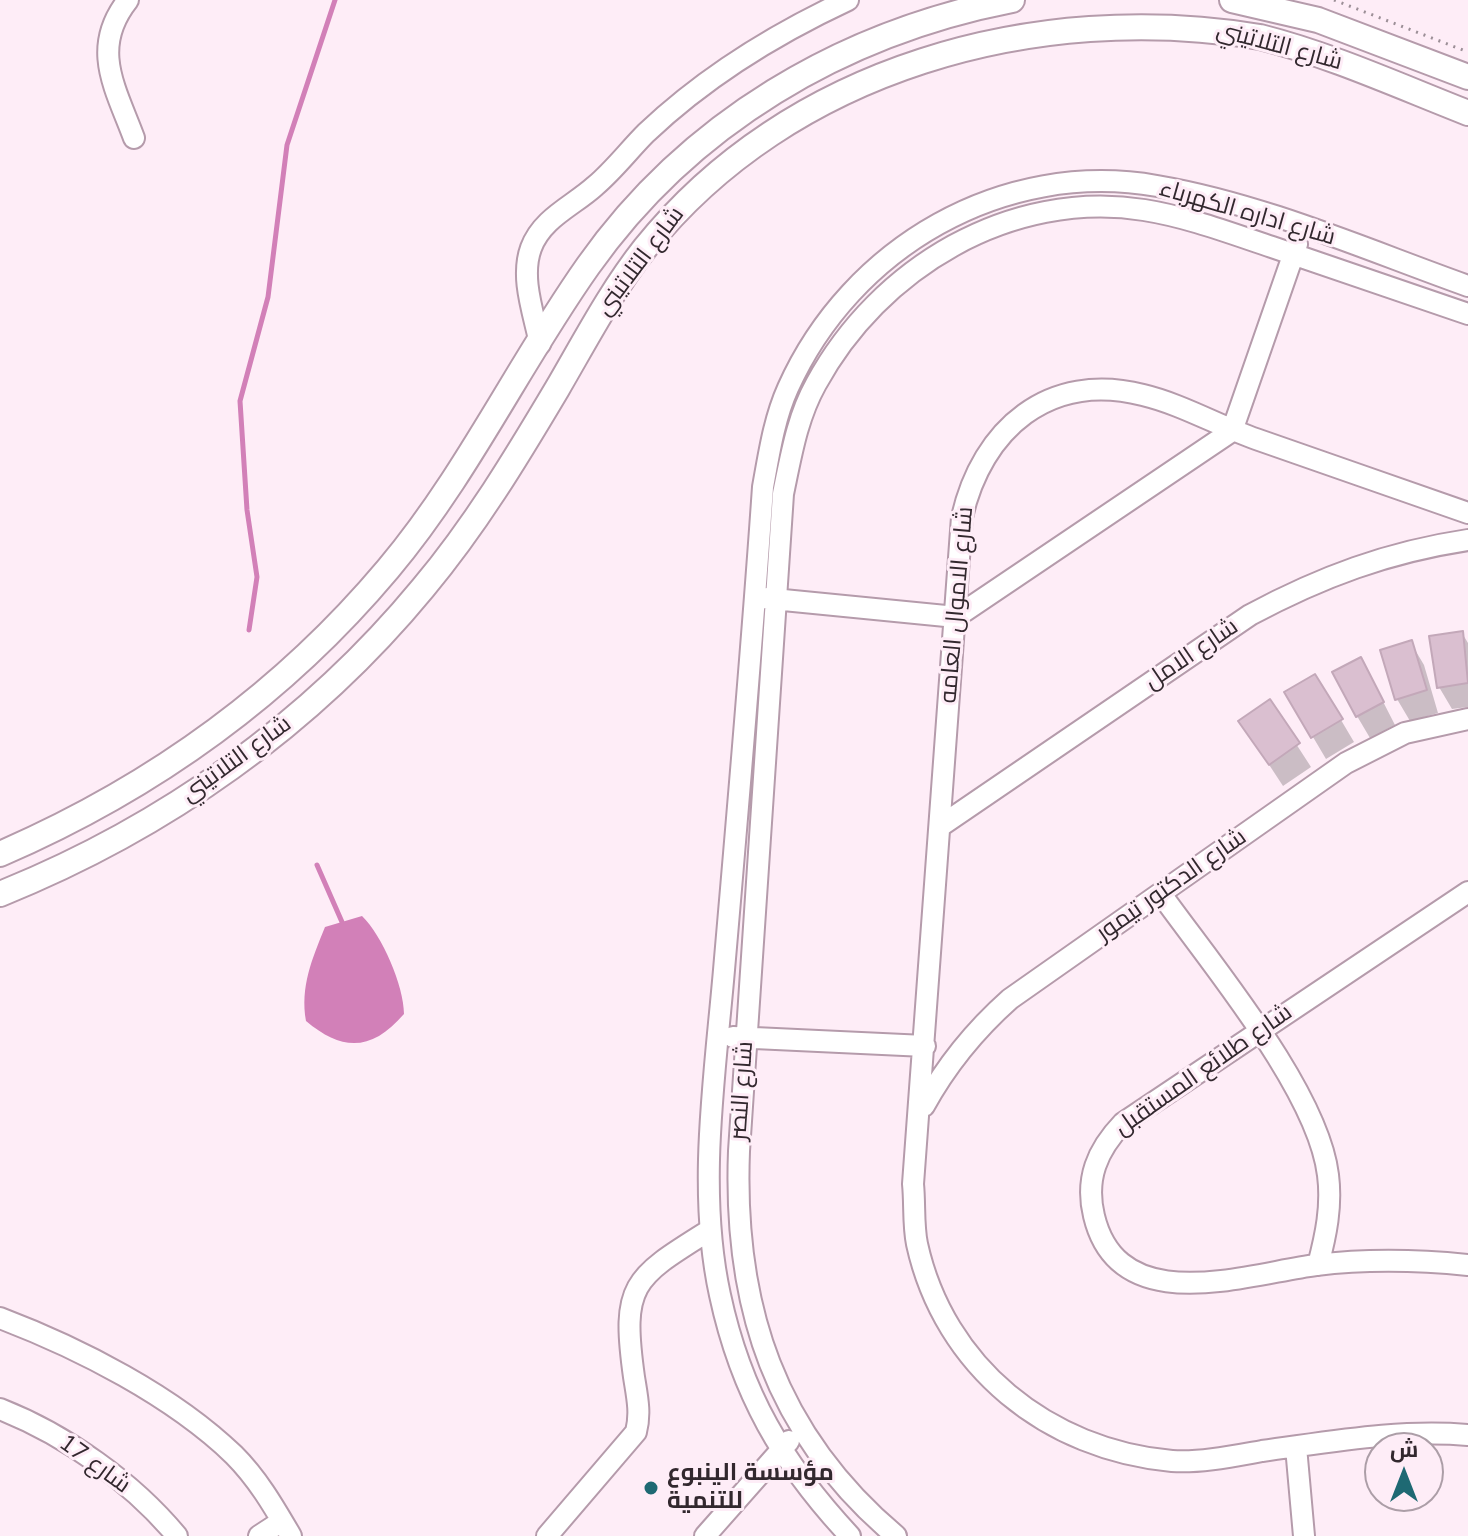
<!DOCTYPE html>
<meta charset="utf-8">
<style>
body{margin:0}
#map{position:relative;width:1468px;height:1536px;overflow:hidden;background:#feedf7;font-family:"Nunito Sans",Cairo,sans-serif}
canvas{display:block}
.north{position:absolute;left:1364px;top:1432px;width:80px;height:80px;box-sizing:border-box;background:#feedf7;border:2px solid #ac9ea7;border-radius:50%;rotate:0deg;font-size:22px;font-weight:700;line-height:32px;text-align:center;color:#32282e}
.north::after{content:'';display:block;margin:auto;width:28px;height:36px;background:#1e6973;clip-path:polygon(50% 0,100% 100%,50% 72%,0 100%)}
</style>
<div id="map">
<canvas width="1468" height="1536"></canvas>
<div class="north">ش</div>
</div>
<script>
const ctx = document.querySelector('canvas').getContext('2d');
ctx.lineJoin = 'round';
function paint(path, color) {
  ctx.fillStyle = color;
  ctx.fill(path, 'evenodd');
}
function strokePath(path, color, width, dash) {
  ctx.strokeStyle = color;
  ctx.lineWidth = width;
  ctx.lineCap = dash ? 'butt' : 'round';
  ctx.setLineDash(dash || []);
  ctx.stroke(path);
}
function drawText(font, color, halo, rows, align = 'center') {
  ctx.font = font + ' "Nunito Sans",Cairo,sans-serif';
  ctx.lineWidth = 6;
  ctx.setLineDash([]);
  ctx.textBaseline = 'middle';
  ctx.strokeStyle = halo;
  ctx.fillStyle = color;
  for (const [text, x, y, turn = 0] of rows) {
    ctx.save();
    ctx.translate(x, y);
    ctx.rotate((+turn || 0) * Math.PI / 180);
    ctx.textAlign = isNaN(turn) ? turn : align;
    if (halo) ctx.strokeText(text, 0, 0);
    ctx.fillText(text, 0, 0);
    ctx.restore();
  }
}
paint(new Path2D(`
 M362,916C382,935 404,986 404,1014C372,1051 343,1052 306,1021C300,987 312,959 325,927Z`), '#d280b8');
paint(new Path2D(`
 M1462,633L1468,643V707L1452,709L1439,687Z
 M1411,643L1424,665L1438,713L1410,721L1397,699Z
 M1373,682L1395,725L1370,738L1357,716Z
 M1287,693L1341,720L1354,742L1326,759Z
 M1269,702L1311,767L1283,786L1241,722Z`), '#0003');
strokePath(new Path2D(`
 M249,630L257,577L247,510L240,401L268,297L287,145L335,0
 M317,865L342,922`), '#d280b8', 5);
const building = new Path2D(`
 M1463,631L1468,683L1437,688L1429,636Z
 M1412,640L1427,690L1395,700L1380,650Z
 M1361,657L1384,702L1356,717L1332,672Z
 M1315,674L1343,719L1311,738L1284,692Z
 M1270,699L1300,743L1269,765L1238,721Z`);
paint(building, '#dabfd0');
strokePath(building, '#c3a8b9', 2);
const minor = new Path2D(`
 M128,0C90,48 115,87 134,138
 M540,344C534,314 520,278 531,248C542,218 573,206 595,186C614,170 629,150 646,133C705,77 775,34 848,0
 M1468,513C1397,488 1327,464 1256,439C1219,426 1181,404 1143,395C1049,371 982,429 962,517L913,1184C915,1203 913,1225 917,1244C944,1367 1048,1450 1172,1461C1200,1463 1234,1456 1262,1451C1330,1442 1399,1429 1468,1435
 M763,598L956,617L1232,431L1297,244
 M942,825L1250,615C1321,577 1388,552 1468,540
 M1468,892L1123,1123C1097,1150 1085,1179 1094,1216C1119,1320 1246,1274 1316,1265C1366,1259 1418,1260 1468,1265
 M1161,894C1211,964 1318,1091 1328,1175C1332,1206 1326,1235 1318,1265
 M733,1037L925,1046
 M924,1106C947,1064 974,1031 1010,999L1346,763L1405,733L1468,719
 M0,1318C79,1348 173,1396 234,1455C258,1479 274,1507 291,1536
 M0,1409C66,1435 132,1482 177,1536
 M1296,1447L1304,1536
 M259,1536L282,1521
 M547,1536L636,1432C641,1413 637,1396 634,1377C621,1284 633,1278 710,1230
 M705,1536L789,1441
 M850,1536C782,1463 741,1393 720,1295C697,1190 715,1075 724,970C738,809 752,648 763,487C769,454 774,419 788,388C851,247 1003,159 1157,186C1263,204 1367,250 1468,286
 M896,1536C775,1434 733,1306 739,1151L783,494C791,456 797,418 816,384C879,268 1010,189 1144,210C1188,217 1230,233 1272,247C1338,269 1403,292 1468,314`);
const major = new Path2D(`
 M1232,0L1318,20L1468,77
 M0,854C150,789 283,694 388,569C467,475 518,365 588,266C689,123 842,33 1012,0
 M0,894C164,828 311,724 423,588C475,526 516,458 557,389C585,341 611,291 645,248C789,68 1036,0 1260,37C1331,55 1399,86 1468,113`);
strokePath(minor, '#b59bab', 24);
strokePath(major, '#b59bab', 28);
strokePath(new Path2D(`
 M1334,0L1468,52`), '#9c8f97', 3, [2, 6]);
strokePath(minor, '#fff', 20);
strokePath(major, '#fff', 24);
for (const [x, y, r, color] of [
 [651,1488,8,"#1e6973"]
]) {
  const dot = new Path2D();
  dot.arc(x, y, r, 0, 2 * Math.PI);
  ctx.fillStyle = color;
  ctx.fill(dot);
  strokePath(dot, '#feedf7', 3);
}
drawText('24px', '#32282e', '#feedf7', [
 ["شارع التلاتيني",1279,47,15],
 ["شارع اداره الكهرباء",1247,214,16],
 ["شارع التلاتيني",641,262,-53],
 ["شارع الاموال العامه",958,605,-85],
 ["شارع الامل",1192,655,-34],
 ["شارع التلاتيني",237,760,-36],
 ["شارع الدكتور تيمور",1172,886,-35],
 ["شارع طلائع المستقبل",1204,1071,-35],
 ["شارع النصر",743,1091,-86],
 ["شارع 17",94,1465,36]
]);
drawText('bold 24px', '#32282e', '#feedf7', [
 ["مؤسسة الينبوع",667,1474],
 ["للتنمية",667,1502]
], 'left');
</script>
